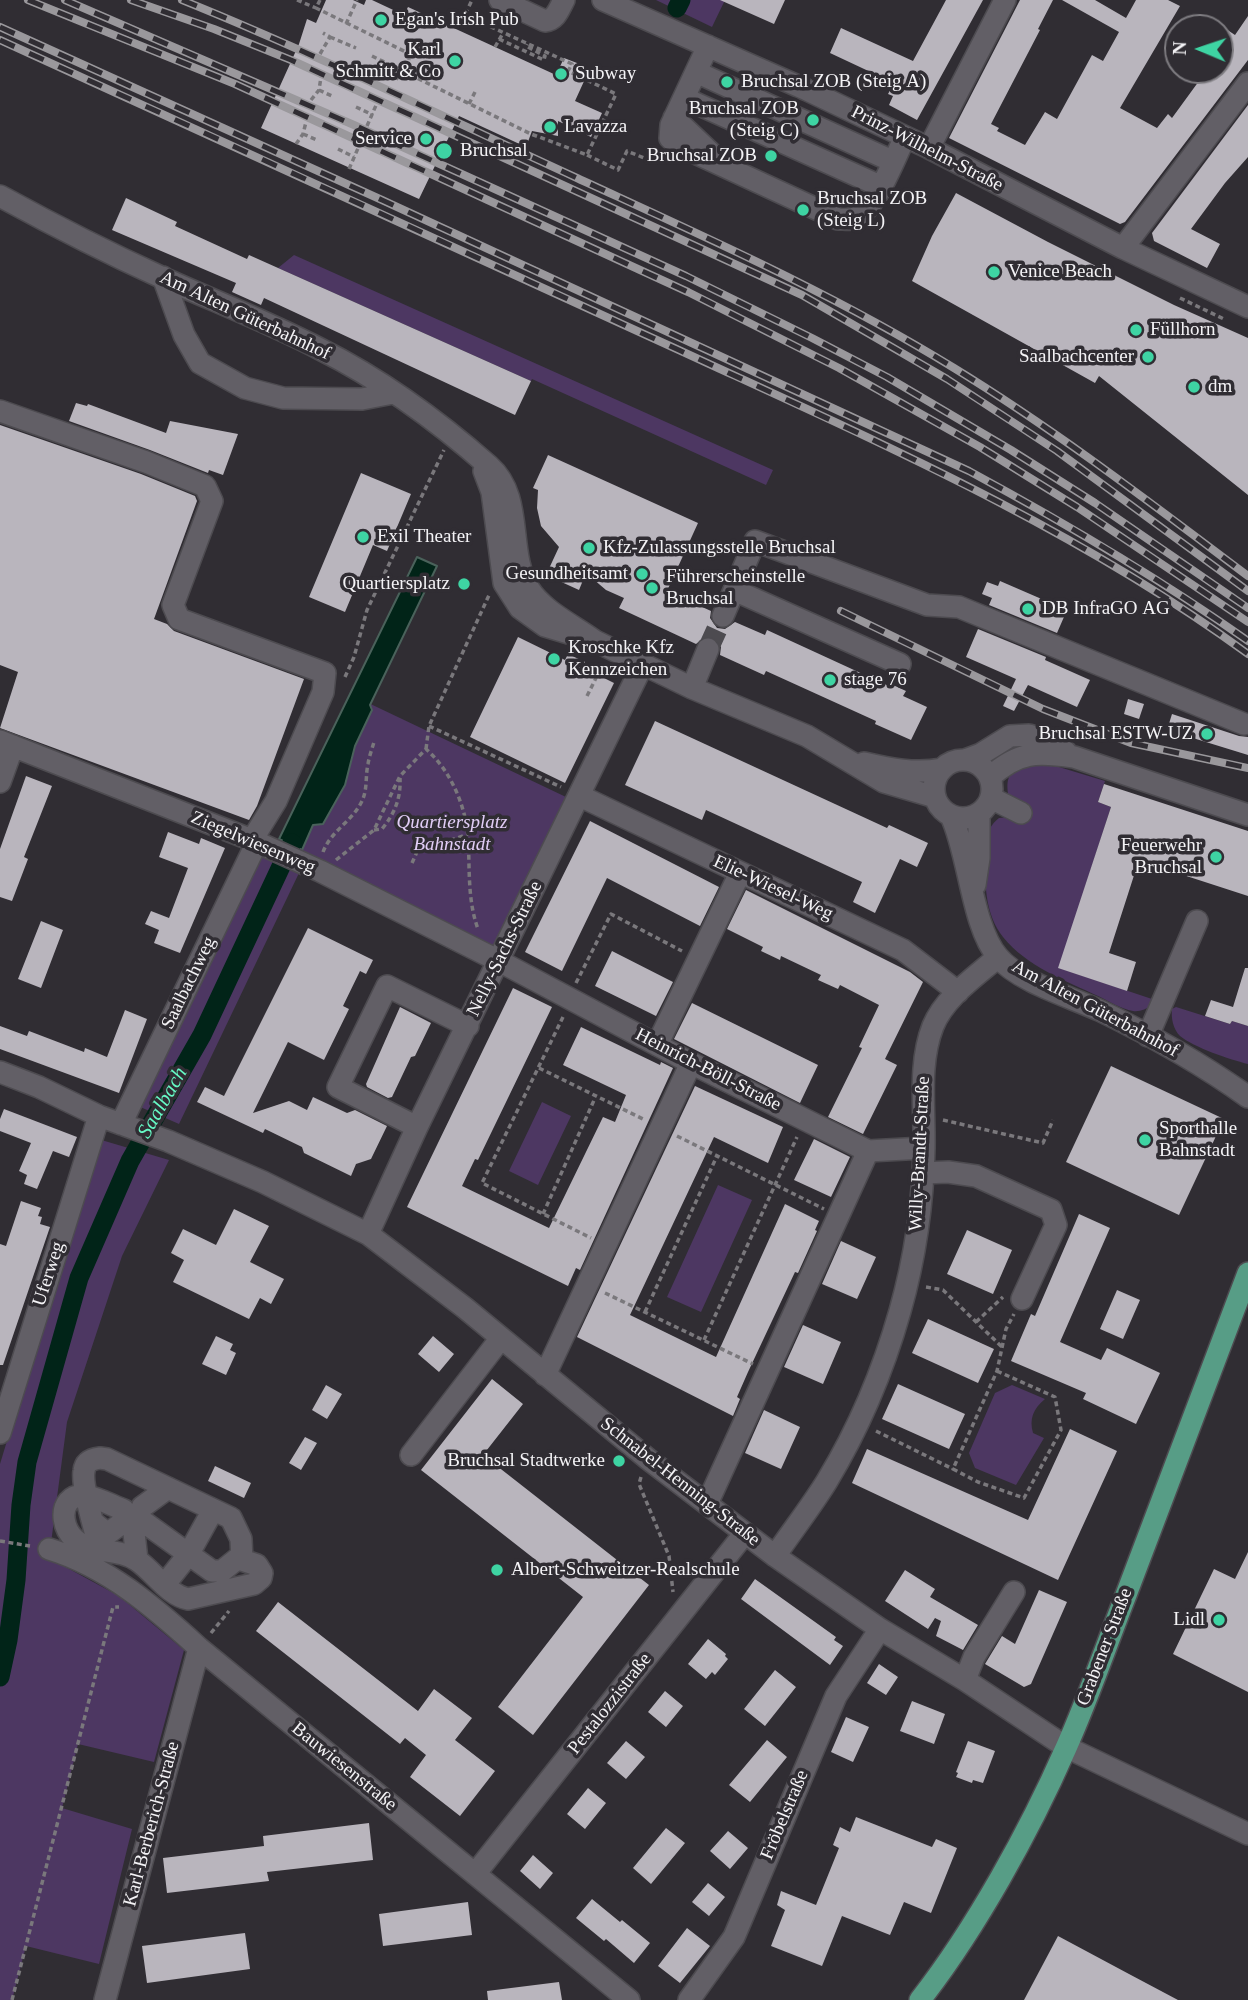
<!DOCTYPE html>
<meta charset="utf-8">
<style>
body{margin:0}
#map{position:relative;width:1248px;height:2000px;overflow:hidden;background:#302d33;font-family:Georgia,serif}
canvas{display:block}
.north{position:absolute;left:1164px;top:14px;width:70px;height:70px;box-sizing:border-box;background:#302d33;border:2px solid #7e7c81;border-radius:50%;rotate:272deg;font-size:19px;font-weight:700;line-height:28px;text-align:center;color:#f4f3f6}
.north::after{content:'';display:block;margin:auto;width:24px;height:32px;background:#3ed4a3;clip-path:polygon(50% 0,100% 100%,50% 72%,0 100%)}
</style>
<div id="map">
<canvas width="1248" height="2000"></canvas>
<div class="north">N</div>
</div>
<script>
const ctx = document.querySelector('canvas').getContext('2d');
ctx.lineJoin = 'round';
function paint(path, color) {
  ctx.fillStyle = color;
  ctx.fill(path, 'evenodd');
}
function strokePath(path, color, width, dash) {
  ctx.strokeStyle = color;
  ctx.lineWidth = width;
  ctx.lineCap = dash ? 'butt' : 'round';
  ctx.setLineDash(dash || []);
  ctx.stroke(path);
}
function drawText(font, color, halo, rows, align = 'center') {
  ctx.font = font + ' Georgia,serif';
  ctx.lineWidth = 7;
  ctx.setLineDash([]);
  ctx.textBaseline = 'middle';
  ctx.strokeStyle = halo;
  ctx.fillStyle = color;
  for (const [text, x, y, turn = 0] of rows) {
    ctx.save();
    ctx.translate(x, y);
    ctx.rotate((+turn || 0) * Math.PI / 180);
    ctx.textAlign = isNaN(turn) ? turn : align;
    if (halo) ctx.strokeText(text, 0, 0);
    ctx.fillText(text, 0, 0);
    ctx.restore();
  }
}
paint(new Path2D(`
 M656,0H725L712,27Z
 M294,255L773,470L766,485L532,379L531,381L278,268Z
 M360,699L566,797L495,948L291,845Z
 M1038,764L1059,767L1105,781L1098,802L1111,807L1059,968L1152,999V1005C1146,1009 1140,1012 1133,1011C1121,1009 1109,1001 1098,996C1066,981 1026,966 1003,937C986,915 985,888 985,861C986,843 984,830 999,818L1011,817C1009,786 996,769 1038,764Z
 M259,853L299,873L179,1124L138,1106Z
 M1176,1007L1230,1024L1232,1021L1248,1026V1064C1231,1060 1193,1047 1180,1036C1173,1029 1171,1018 1172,1009Z
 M542,1102L571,1116L538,1185L509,1171Z
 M98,1139L169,1160L122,1256L67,1422L49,1558L119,1596L184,1650L154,1762L78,1744L62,1808L132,1829L99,1964L26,1946L12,2000H0V1464Z
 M718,1185L752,1200L701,1312L667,1297Z
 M1012,1385L1045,1399C1033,1409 1029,1419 1033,1433L1044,1438L1016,1485L975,1468L969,1453L995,1393Z`), '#4d3762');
const water = new Path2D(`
 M417,557L437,566L370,705L372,710L355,746L345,785L323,824L313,825L302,850L279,839Z`);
paint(water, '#012418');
strokePath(water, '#4a625b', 2);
strokePath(new Path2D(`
 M677,8L681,0
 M0,1677L8,1640L16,1580L21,1505L27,1462L79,1278L130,1161L202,1035L292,843`), '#012418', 19);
paint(new Path2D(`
 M326,0H353L364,5L366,0H372L404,15L408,7L556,75L564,58L590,68L575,101L602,113L591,137L558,121V136L532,131L526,147L459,116L419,199L261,128L299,44L307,19L316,23Z
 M720,0H785L774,24Z
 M946,0H983L917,120L889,105L893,96L888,94L894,83L830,53L841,28L913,61Z
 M1020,0H1053L1038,29L1040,30L991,124L999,128L997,131L1025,145L1045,112L1057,119L1092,55L1103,61L1119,32L1062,0H1095L1126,18L1136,0H1168L1180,6L1120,108L1157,128L1168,114L1172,118L1207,70H1220V25L1235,35L1248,16V60L1125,222L1120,224L949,138Z
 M1248,105V157L1225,183L1191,229L1220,244L1207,268L1154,241L1152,233Z
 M956,193L1048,242L1174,305L1248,338V495L1099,376L1095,383L912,281L932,236Z
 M126,198L177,222L175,226L247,259L249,255L531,381L515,415L264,298L261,305L232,292L236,283L112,230Z
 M76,403L87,406L88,404L166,433L170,421L238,434L223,475L209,470L208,473L150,450L69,421Z
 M0,425L141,474L195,496L197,501L154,619L167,624L174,631L304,679L257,806L249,820L0,728L18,672L0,665Z
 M548,455L698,523L667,591L711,611L710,618L717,628L725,629L735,622L765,635L767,630L891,687L893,685L906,691L903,696L927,707L911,740L875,724L876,721L766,671L764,675L720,655L721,647L714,637L706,636L696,644L619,608L624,598L606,590L586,573L579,590L546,575L559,547L541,526L537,508L538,490L533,488Z
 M361,473L411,494L387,551L373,545L345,612L309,597Z
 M1000,581L1067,610L1057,633L989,605L992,598L982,594L987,582L998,586Z
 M978,629L1046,657L1045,660L1090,680L1077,707L1028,685L1014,711L1003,706L1016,679L966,657Z
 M518,637L565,660L568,654L585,662L582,667L614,683L565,783L470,737Z
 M1128,699L1144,704L1139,719L1124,714Z
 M1172,714L1239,736L1248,737V755L1167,730Z
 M655,721L887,828L889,825L928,843L917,867L900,859L875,913L853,902L862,882L706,810L702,820L625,785Z
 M26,776L52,786L24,857L28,859L12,901L0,897V849Z
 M1104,784L1248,831V896L1171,871L1170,874L1138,863L1109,953L1136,962L1127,991L1058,968L1111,807L1098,802Z
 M590,821L719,887L700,926L607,878L562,971L525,952Z
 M168,832L199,844L201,838L225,848L180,953L154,943L159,930L145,924L151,911L169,918L188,868L159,857Z
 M746,890L910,972L923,982L885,1059L897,1065L863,1134L828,1117L862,1048L859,1047L879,1005L840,985L838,989L818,980L821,975L781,956L780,960L761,951L763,947L727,929Z
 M41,921L63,930L41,988L18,979Z
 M308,928L373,960L366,974L360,971L343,1006L349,1009L324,1060L288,1042L253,1113L289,1101L307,1110L313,1097L347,1113L355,1110L387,1126L371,1159L356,1164L351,1176L304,1153L302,1147L265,1129L263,1133L197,1102L205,1087L224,1096Z
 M612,951L673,982L656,1016L595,986Z
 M1245,968H1248V1026L1232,1021L1230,1024L1205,1016L1211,1000L1233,1007Z
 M513,988L552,1007L478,1160L475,1159L462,1186L549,1228L603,1117L615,1122L626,1095L563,1065L581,1027L660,1065L661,1062L673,1068L580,1270L576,1268L568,1286L407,1207Z
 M692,1003L818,1065L800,1103L674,1039Z
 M400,1007L431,1023L415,1056L411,1057L392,1097L388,1098L367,1087L366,1084Z
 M125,1010L147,1019L119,1093L0,1049V1026L27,1036L29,1031L84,1052L85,1048L107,1057Z
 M1111,1066L1224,1119L1179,1215L1066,1162Z
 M695,1086L783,1127L768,1163L714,1137L630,1315L716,1357L785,1204L819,1221L815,1230L817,1231L798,1273L795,1272L748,1372L737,1397L740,1399L733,1416L577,1337Z
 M4,1109L77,1137L69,1157L53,1151L37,1189L24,1184L27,1175L19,1171L31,1143L0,1131V1119Z
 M814,1139L850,1157L831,1197L794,1180Z
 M21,1201L41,1208L38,1216L42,1217L40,1224L50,1227L3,1365H0V1244L6,1246Z
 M234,1209L269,1226L250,1262L284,1279L271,1304L260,1298L249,1319L173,1282L184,1260L171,1253L183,1229L216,1245Z
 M1079,1214L1110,1228L1060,1342L1101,1360L1107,1348L1160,1373L1136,1424L1083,1399L1086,1393L1011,1361L1031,1314L1035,1316Z
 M967,1230L1012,1250L993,1294L947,1274Z
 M841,1241L876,1257L857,1299L822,1284Z
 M1117,1290L1140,1300L1123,1339L1100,1329Z
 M928,1319L994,1349L978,1383L912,1353Z
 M803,1325L841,1342L823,1384L784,1367Z
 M216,1336L233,1344L230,1350L236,1353L226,1375L202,1364Z
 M433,1336L454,1354L439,1372L418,1354Z
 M492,1379L523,1404L483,1455L649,1585L533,1735L498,1707L583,1597L421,1470Z
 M898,1384L965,1414L949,1449L882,1419Z
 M326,1385L342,1394L327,1419L312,1410Z
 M764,1410L800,1427L781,1469L745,1453Z
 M1070,1429L1117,1451L1058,1580L852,1483L867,1449L1028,1520Z
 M305,1437L317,1443L301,1470L289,1463Z
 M215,1466L251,1483L244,1498L208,1481Z
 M1248,1552V1692L1173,1654L1214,1569L1235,1579Z
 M905,1570L935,1589L930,1597L978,1625L963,1650L936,1636L941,1621L935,1618L928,1629L885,1601Z
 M755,1579L836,1637L834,1640L843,1646L830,1665L741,1599Z
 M1039,1590L1067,1602L1031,1684L1024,1687L985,1664L1002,1636L1015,1644Z
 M278,1602L418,1711L434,1689L472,1718L455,1740L495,1771L460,1816L410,1777L426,1755L405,1738L400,1744L256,1631Z
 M708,1639L726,1654L725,1656L728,1659L715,1675L712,1672L706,1679L688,1664Z
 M879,1664L898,1677L886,1695L867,1683Z
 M775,1670L796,1687L765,1726L744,1709Z
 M665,1691L683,1706L666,1727L648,1712Z
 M912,1701L945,1714L934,1744L900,1731Z
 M846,1717L869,1727L853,1762L831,1752Z
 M767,1740L787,1757L750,1802L729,1785Z
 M626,1741L645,1757L626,1779L607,1763Z
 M968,1741L995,1751L983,1783L973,1780L972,1783L956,1777L958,1773L956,1772Z
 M588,1788L606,1803L585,1829L567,1814Z
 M856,1817L932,1847L936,1839L957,1848L931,1913L904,1902L890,1935L842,1916L822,1966L771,1946L785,1910L777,1905L781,1891L816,1905L839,1848L833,1845L840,1827L850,1832Z
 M369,1823L373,1860L267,1872L269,1881L167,1893L163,1858L264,1846L263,1836Z
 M666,1828L685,1843L651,1884L633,1868Z
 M728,1831L748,1848L730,1869L710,1851Z
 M533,1855L553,1873L540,1889L520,1871Z
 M708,1883L725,1897L709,1916L692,1902Z
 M592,1899L620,1922L622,1920L650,1943L634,1963L606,1939L604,1941L576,1918Z
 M468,1902L472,1935L383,1946L379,1914Z
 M687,1928L710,1946L680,1983L658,1966Z
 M245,1933L250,1969L147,1983L142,1946Z
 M1058,1936L1129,1974L1178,2000H1024Z
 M559,1982L562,2000H488L487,1991Z`), '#b9b5bd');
strokePath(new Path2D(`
 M708,649L723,616`), '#4d4b50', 21, [21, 10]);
const minor = new Path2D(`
 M500,0L545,21C556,20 559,9 564,0
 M603,0L807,90L929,148L1123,248L1248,307
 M708,46L671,125L670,138L678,145L838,219C844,219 850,220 855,218C876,209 895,157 905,137
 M696,72L892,161
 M684,98L880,186
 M674,118L712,154
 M929,148L1005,0
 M0,196C53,225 106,252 161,277C214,301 268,322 320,349C380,379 439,422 489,466C525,498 506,551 529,589C543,611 573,625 595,641
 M1123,248L1248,83
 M163,277L184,335L200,363L245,388L283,398L362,399L393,393
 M0,411L146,462L205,486L212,501L173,605L179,619L325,673L323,692L276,801L252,840
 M484,471L492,492L504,583L520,608L545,626L595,641L692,688L807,736L884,782L935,797
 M734,590L900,664
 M723,616L755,541L927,605L959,607L1244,724
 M692,688L708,649
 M0,741L252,840L320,871L499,961L691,1063L868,1151L924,1148
 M934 789a29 29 0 1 1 58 0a29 29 0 1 1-58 0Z
 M965,760L981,754L1010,736L1029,735L1052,742L1066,752
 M864,763C890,769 915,774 942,769
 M990,777C1019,751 1037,752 1074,757L1248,815
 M0,782L13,746
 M580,796L903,950L958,992
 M991,798L1021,813
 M951,816C969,854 972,927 998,957C1019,982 1071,997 1101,1011C1152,1036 1202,1064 1248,1097
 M975,885L979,858V814
 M1148,1036L1197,921
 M657,1045L740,873
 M0,1072L39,1087L99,1116L168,1141L263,1182L368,1234L465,1308L648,1459L775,1556L880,1629L965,1680L1066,1747L1248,1834
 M121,1124L257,842
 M417,1127L338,1087L387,986L468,1026
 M923,1173L948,1172L976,1176L1051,1210L1056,1225L1022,1299
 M368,1234L417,1127L643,664
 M545,1375L691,1063
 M0,1433L99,1116
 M411,1455L501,1338
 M100,1458L107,1459L231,1518L241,1539L242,1560L257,1565L262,1573L261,1578L254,1584L188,1599C168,1595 154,1572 138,1561C127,1553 113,1552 100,1550C96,1534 81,1485 84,1471C85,1462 92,1459 100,1458Z
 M707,1504L868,1151
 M142,1507L168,1488
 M141,1520L212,1571H222L237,1559L242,1560
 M94,1523L105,1532H110L126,1520
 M133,1524L137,1560
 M49,1549C108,1567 154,1607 199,1648L629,2000
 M100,1550C56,1547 53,1490 87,1496C99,1498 113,1506 124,1510
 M775,1556C792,1531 811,1507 827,1481C859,1428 883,1371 900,1311C915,1258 923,1202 924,1148C925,1108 918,1064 933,1026C945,997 975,977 998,957
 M165,1584L188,1555L213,1510
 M965,1680L974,1657L1014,1592
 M475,1874L745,1533
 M105,2000L199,1648
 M689,2000L734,1937L836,1696L880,1629`);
const major = new Path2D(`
 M920,2000C976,1928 1029,1832 1066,1748C1088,1699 1106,1646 1126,1595C1167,1488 1208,1381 1248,1273`);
strokePath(minor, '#4d4b50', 24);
strokePath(major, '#4d4b50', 24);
strokePath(new Path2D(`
 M297,0L316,8
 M320,0L316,8L410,54L409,60
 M346,24L357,0
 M330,37L356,48
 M499,39L544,60L545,56L526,46L527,44
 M495,47L503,33
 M320,54L330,37L323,33
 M372,56L531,134L587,155L616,94L568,71L572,64L465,15L472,0
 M371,66L399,79L406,65
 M370,77L374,67
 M319,90L334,97
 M311,100L319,90L321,77
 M469,104L475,92
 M356,107L373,115
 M367,126L377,103
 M303,134L317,140
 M296,144L303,134L306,122
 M338,149L354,157
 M587,155L618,170L627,151L649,160L654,150
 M349,169L359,146
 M1180,298L1224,319
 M345,677L354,657L367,610L444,450
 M587,696L602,666
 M429,726L561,787
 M426,749L429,726L490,593
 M374,830L382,829C395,813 401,798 400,778
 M323,852C331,831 351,822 361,803C368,790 365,778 368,764C369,757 372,749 374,742
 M336,860L374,830L400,776L426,749C450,770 465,804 468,836C470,867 467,899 478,929
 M412,863L420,845L435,846L468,834
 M576,983L611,914L682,951
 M563,1017L482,1183L591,1238
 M539,1068L645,1120
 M943,1120L1043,1143L1053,1120
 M677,1136L824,1209
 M543,1214L595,1098
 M926,1287L943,1290L1002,1347
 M605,1293L753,1364
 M645,1312L717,1156
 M976,1322L1003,1297
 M704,1340L797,1137
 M997,1371L1055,1397L1061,1430L1024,1498L978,1482L953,1469L997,1371L1006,1329L1014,1314
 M876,1431L953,1469
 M641,1477L639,1484L669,1556L673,1592
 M0,1541L30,1546
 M211,1633L229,1611
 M12,2000L113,1607H119`), '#7a787c', 3.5, [5, 3.5]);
strokePath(minor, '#625f66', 21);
strokePath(major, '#579d86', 21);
const rail = new Path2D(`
 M28,0L235,84L688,292L839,368L980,447L1077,507L1248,622
 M65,0L354,125L686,276L812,338L887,377L1011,450L1095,503L1248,608
 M131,0L214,29L291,60L802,295L947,379L1057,451L1248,591
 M182,0C316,54 446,118 577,178C705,237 834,294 954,368C1057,431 1152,504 1248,576
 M0,27L382,200L969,471C1065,523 1159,578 1248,641
 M0,40C227,143 454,247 681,351C876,441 1074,527 1248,654
 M841,611L1043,709L1131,743L1248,768`);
strokePath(rail, '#9a989c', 8);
strokePath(rail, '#302d33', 5, [16]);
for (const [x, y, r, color] of [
 [381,20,7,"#3ed4a3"],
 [455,61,7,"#3ed4a3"],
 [561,74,7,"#3ed4a3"],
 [727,82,7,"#3ed4a3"],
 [813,120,7,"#3ed4a3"],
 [550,127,7,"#3ed4a3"],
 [426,139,7,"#3ed4a3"],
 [444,151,9,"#3ed4a3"],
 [771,156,7,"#3ed4a3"],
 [803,210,7,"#3ed4a3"],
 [994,272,7,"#3ed4a3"],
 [1136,330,7,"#3ed4a3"],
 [1148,357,7,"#3ed4a3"],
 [1194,387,7,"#3ed4a3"],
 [363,537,7,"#3ed4a3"],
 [589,548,7,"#3ed4a3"],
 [642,574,7,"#3ed4a3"],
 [464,584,7,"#3ed4a3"],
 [652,588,7,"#3ed4a3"],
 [1028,609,7,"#3ed4a3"],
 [554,659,7,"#3ed4a3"],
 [830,680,7,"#3ed4a3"],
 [1207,734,7,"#3ed4a3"],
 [1216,857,7,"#3ed4a3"],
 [1145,1140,7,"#3ed4a3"],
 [619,1461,7,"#3ed4a3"],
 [497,1570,7,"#3ed4a3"],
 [1219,1620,7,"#3ed4a3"]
]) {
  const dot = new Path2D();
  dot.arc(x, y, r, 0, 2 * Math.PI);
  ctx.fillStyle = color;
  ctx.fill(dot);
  strokePath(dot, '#302d33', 2.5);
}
drawText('19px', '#f4f3f6', '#302d33', [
 ["Egan's Irish Pub",395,20],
 ["Karl",441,50,"right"],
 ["Schmitt & Co",441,72,"right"],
 ["Subway",575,74],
 ["Bruchsal ZOB (Steig A)",741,82],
 ["Bruchsal ZOB",799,109,"right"],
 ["(Steig C)",799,131,"right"],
 ["Lavazza",564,127],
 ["Service",412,139,"right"],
 ["Bruchsal",460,151],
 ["Bruchsal ZOB",757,156,"right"],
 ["Bruchsal ZOB",817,199],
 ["(Steig L)",817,221],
 ["Venice Beach",1008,272],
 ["Füllhorn",1150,330],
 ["Saalbachcenter",1134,357,"right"],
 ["dm",1208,387],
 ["Exil Theater",377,537],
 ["Kfz-Zulassungsstelle Bruchsal",603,548],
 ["Gesundheitsamt",628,574,"right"],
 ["Führerscheinstelle",666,577],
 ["Bruchsal",666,599],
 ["Quartiersplatz",450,584,"right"],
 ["DB InfraGO AG",1042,609],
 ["Kroschke Kfz",568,648],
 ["Kennzeichen",568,670],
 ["stage 76",844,680],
 ["Bruchsal ESTW-UZ",1193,734,"right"],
 ["Feuerwehr",1202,846,"right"],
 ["Bruchsal",1202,868,"right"],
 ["Sporthalle",1159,1129],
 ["Bahnstadt",1159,1151],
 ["Bruchsal Stadtwerke",605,1461,"right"],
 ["Albert-Schweitzer-Realschule",511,1570],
 ["Lidl",1205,1620,"right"]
], 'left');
drawText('19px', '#f4f3f6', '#302d33', [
 ["Prinz-Wilhelm-Straße",927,149,27],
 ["Am Alten Güterbahnhof",245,316,25],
 ["Ziegelwiesenweg",253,843,23],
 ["Elie-Wiesel-Weg",773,888,25],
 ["Nelly-Sachs-Straße",505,949,-64],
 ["Saalbachweg",189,983,-64],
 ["Am Alten Güterbahnhof",1095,1009,28],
 ["Heinrich-Böll-Straße",708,1070,27],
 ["Willy-Brandt-Straße",920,1154,-87],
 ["Uferweg",49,1274,-72],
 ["Schnabel-Henning-Straße",680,1482,38],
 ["Grabener Straße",1105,1647,-69],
 ["Pestalozzistraße",610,1704,-52],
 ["Bauwiesenstraße",344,1767,39],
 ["Fröbelstraße",785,1815,-67],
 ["Karl-Berberich-Straße",152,1824,-75]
]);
drawText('italic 19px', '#e1cdf6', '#302d33', [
 ["Quartiersplatz",452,823],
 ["Bahnstadt",452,845]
]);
drawText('italic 21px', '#66f9c5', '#302d33', [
 ["Saalbach",163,1103,-60]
]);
</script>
